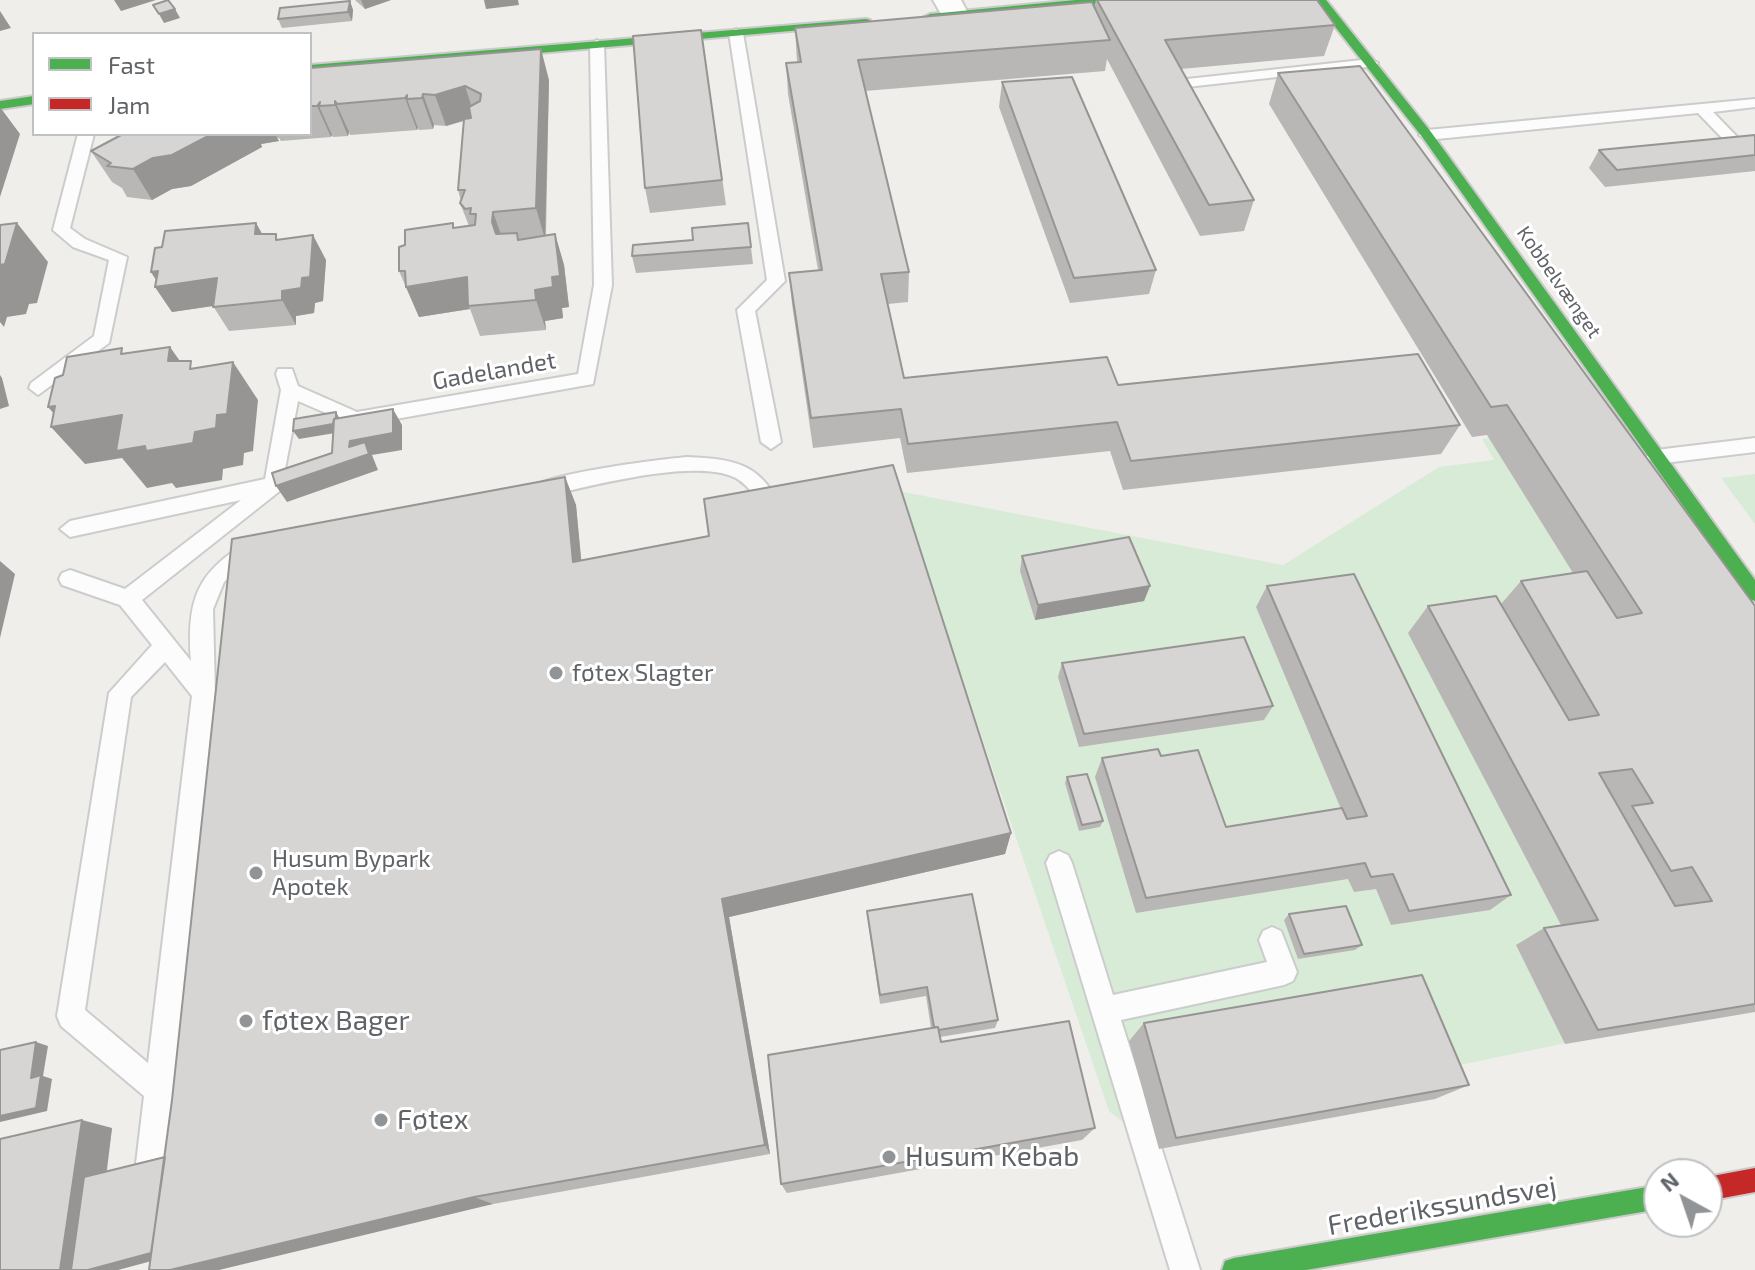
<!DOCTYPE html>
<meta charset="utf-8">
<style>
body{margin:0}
#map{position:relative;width:1755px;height:1270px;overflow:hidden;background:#efeeea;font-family:"Exo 2",sans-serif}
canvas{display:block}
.legend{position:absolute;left:32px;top:32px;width:280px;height:104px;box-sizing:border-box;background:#fff;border:2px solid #bfc1c3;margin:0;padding:10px 14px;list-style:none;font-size:24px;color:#5f6368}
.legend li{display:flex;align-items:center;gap:16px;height:40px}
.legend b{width:40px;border:2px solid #bfc1c3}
.north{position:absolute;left:1643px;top:1158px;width:80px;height:80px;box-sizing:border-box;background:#fff;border:2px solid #bfc1c3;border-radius:50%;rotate:320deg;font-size:22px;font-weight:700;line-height:32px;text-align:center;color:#5f6368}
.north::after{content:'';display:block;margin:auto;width:28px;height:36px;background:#919496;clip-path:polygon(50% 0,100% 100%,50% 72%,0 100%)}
</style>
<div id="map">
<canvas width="1755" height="1270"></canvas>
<ul class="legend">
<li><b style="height:10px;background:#4caf50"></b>Fast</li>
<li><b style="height:10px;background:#c62828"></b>Jam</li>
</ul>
<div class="north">N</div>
</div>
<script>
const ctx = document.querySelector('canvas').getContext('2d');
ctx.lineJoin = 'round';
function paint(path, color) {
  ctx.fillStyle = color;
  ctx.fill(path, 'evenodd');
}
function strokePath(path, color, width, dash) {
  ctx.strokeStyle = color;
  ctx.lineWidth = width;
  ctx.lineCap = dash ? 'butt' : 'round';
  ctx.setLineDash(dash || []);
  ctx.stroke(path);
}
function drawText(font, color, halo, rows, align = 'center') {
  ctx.font = font + ' "Exo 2",sans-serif';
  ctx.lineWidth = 6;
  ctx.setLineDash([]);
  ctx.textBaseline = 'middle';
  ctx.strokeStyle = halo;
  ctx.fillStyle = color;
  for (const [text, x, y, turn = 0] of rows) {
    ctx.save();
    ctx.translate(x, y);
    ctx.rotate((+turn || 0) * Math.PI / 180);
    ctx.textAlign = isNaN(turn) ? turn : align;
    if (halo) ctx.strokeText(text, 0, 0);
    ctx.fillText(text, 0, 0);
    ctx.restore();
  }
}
paint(new Path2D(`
 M1603,425L1755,1004L1135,1132L1109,1111L898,491L1283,565L1439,467L1494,460L1482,439Z
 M1755,474V524L1721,478Z`), '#d8ebd6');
const lane = new Path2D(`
 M736,29L743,33L785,281L755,311L781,442L771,449L761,442L737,310L767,280L729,33Z
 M597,40L604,44L612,285L593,384L356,426L298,401L281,490L142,600L191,661C187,602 195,573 248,542L255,540L265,548L224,582L213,609L215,694L163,1189L158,1199L148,1204L138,1199L133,1189L144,1096L61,1026L57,1016L109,693L152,645L120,605L62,585L59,579L62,573L70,570L125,589L241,500L70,537L60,529L70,521L265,479L281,390L276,374L278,369H292L298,386L357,412L578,374L594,285L590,44ZM165,662L192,696L148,1063L85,1010L131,697Z
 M1371,59L1378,63L1376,66L1187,87L1180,83L1187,79Z
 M1755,99V107L1713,112L1744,144L1736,149H1710V143L1724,140L1698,113L1427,140L1419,135L1427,130Z
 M78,134H94L70,228L85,239L127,257L109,343L38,395L29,388L31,383L94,336L109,260L73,247L53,230Z
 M1755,438V452L1656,464L1646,457L1656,450Z
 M687,457C739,459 763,465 784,514L781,520H767C758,504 755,491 739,480C701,455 583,488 539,498L529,490C538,474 664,459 687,457Z
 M1059,851L1068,855L1072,863L1113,995L1267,962L1259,940L1263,931L1272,927L1281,931L1297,972L1293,981L1284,985L1121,1020L1200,1270H1170L1046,863L1050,855Z`);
const street = new Path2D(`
 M933,0H961L969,15L965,21H945Z`);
const fast = new Path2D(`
 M1076,0H1118L1112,3L930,20L924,17L930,14Z
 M1314,0H1326L1431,132L1755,580V601L1749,599L1423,138Z
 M866,19L870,20V24L310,73V65Z
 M34,96V104L0,109V101Z
 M1659,1185V1209L1306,1270H1222L1225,1261L1234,1258Z`);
const jam = new Path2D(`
 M1755,1168V1192L1707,1201V1177Z`);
strokePath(lane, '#cbcccc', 4);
strokePath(street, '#cbcccc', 4);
strokePath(fast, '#cacacb', 4);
strokePath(jam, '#cacacb', 4);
paint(lane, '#fdfcfc');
paint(street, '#fdfcfc');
paint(fast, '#4caf50');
paint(jam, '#c62828');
paint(new Path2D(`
 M355,0H391L365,9Z
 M1096,0H1317L1335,25L1324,56L1181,69L1254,200L1244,231L1200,236L1107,59L1105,71L865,91L909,272L908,302L888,304L904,378L1118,385L1460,425L1441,454L1123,490L1110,451L907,473L900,438L813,448L792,304L789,273L818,270L788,94L786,63L797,62L795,28L1094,7Z
 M350,1L353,10L352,21L282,28L278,19Z
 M701,30L726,205L650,213L645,188Z
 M310,68L549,80L546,236L555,234L564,265L569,307L562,308L563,318L545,321L546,330L480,336L470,309L419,317L399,271L405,245L453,223L454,228L469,226L460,203L461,201L458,190L464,121L446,126L434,125L433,129L419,130L418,128L417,130L350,135L349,132L348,136L333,137L332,135L331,137L281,141L279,138H277L279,141L261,144L262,147L191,186L172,189L152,200L127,197L122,188L112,182L91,151L123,134H310Z
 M1278,73L1755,606V1012L1565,1044L1516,945L1544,928L1561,925L1408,633L1428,606L1501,604L1521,581L1573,573L1487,435L1472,437L1269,104Z
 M1002,82L1156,270L1149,294L1070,303L999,107Z
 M1755,135V171L1605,187L1589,168L1599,150Z
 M256,223L262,234L280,240L326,260L323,301L315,303L314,313L296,316V325L229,331L213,306L172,312L155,287L156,280L151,272L162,247Z
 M748,223L753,264L636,273L632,256L693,240Z
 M565,477L576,505L581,561L1011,833L1005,854L729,917L770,1154L493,1204L150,1261L0,1270L112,1128L107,1171L165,1157Z
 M1022,556L1150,586L1144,601L1035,620L1020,571Z
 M1267,586L1511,895L1490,910L1391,925L1376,889L1354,892L1348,879L1136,913L1095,777L1102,758L1161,756L1226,827L1341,809L1256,607Z
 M1062,663L1273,706L1264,720L1079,747L1058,677Z
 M1067,777L1103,821L1100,827L1079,831L1065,783Z
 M867,911L998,1020L995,1028L940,1037L941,1042L1095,1128L1082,1140L787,1193L781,1184L931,1028L926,996L880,1004L868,921Z
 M1289,914L1362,945L1355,950L1298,959L1284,920Z
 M1144,1023L1469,1085L1435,1099L1159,1149L1129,1041Z`), '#b8b7b5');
paint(new Path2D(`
 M114,0H156L121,11Z
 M361,0H391L365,9Z
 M484,0H518L519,5L486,9Z
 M350,1L353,10L352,21L348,12Z
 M175,9L180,18L164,23L159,14Z
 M0,11L11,28L0,31Z
 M541,49L549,80L545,239L536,208Z
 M465,86L475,117L446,126L435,95Z
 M423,94L434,125L433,129L422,98Z
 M407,95V99L418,128L417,130L405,98Z
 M335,101L349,132L348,136L335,105Z
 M320,102L319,106L332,135L331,137L317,106Z
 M0,107L20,134L0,197Z
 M212,134H275L279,141L261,144L262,147L191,186L172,189L152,200L133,169L153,158Z
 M493,212L504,243L503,253L492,222Z
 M17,223L48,262L37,303L29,304L26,314L7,317L4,327L0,322V265Z
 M256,223L270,248L255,234Z
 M555,234L564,265L569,307L562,308L563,318L545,321L546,330L536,300L535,290L552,277Z
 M313,235L326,260L323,301L315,303L314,313L296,316V325L282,300V291L302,278Z
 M158,271L217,278L233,303L172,312L155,287H161L151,272Z
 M467,277L468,306L470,309L419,317L406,287Z
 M170,347L197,385L168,361Z
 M233,362L258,400L253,451L244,453L243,465L223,469L222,480L176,488L172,483L147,488L122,458L85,464L51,427L64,425L48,407L55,406L122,415L195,432L217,415Z
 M0,375L2,378L9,406L0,409Z
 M393,409L402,425V450L372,455L378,470L287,502L276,486L349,447L350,441Z
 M336,412L341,421V432L299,439L293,431Z
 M565,477L576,505L584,589L573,562Z
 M0,561L15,574L0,638Z
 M1150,586L1144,601L1035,620L1038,605Z
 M1011,833L1005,854L729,917L770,1154L765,1145L722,899Z
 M36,1042L48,1046L43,1076L52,1079L47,1111L0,1122V1116L31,1078Z
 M82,1120L112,1128L94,1268L169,1249L189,1251L118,1270H60Z
 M474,1197L493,1204L219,1270H170Z`), '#969594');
const building = new Path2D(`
 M168,0L175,9L159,14L153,5Z
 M1097,0H1317L1335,25L1165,40L1254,200L1209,205Z
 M350,1L348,12L278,19L280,8Z
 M1092,2L1110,40L858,60L909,272L881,274L904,378L1107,357L1118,385L1418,354L1460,425L1131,461L1117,422L908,444L901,409L811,418L789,273L822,270L786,63L801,62L795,28Z
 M701,30L722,180L645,188L633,36Z
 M541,49L536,208L493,212L492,222L496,234L517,233L518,240L555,234L560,276L552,277L553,287L535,290L536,300L468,306L467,277L406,287L405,271H399V247L405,245V230L453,223V228L475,225L476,214H470L471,208L465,209L460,203L465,190H458L464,119L471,118L469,107L480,101L481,94L465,86L435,95L423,94L422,98L407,99V95L405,98L337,104L335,101V105L319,106L320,102L317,106H310V68Z
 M1360,66L1755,606V1004L1598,1030L1544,928L1598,920L1428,606L1496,596L1569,720L1599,715L1521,581L1587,571L1617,618L1642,613L1507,405L1491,407L1278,73ZM1632,769L1653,803L1632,806L1671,871L1692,867L1712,901L1675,906L1599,773Z
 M1072,77L1156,270L1074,278L1002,82Z
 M123,134H212L172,155L153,158L133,169L107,166L111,163L91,151Z
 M1755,135V155L1617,170L1599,150Z
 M17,223L5,264L0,265V225Z
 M256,223L255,234H276V240L313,235L310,277L302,278L301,288L282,291V300L213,307L217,278L155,287L158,271L151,272L155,248L162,247L165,231Z
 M748,223L751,247L632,256L633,245L693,240L692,228Z
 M170,347L168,361H191L190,369L233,362L227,414L217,415L216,428L195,432L193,443L146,451L145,446L116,451L122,415L51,427L55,406L48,407L55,378L63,375L67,357L122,348L121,354Z
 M393,409V433L350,441L349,447L365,442L369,454L276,486L272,473L332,453L334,419Z
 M336,412V418L334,419L333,424L293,431L294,419Z
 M893,465L1011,833L722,899L765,1145L474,1197L170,1270H149L172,1100L232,539L565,477L573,562L709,536L704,499Z
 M1129,537L1150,586L1038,605L1022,556Z
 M1354,574L1511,895L1409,911L1393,874L1371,877L1365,863L1146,898L1102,758L1158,749L1161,756L1198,750L1226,827L1342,808L1347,819L1367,816L1267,586Z
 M1244,637L1273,706L1084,734L1062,663Z
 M1087,774L1103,821L1082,825L1067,777Z
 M972,894L998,1020L939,1030L938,1027H934L927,987L880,995L867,911Z
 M1346,906L1362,945L1304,954L1289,914Z
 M1422,975L1469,1085L1176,1138L1144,1023Z
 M1069,1021L1095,1128L781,1184L768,1055L938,1027L941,1042Z
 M36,1042L31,1078L41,1075L36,1108L0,1116V1050Z
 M82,1120L60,1270H0V1139Z
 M165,1157L151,1253L88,1270H71L84,1177Z`);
paint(building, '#d6d5d3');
strokePath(building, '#969594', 2);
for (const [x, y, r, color] of [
 [556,673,8,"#919496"],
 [256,873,8,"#919496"],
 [246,1021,8,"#919496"],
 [381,1120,8,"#919496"],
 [889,1157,8,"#919496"]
]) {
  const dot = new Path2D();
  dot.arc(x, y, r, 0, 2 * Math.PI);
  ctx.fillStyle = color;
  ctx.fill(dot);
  strokePath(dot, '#fff', 3);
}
drawText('20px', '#5f6368', '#fff', [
 ["Kobbelvænget",1559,282,55]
]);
drawText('24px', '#5f6368', '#fff', [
 ["Gadelandet",494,371,-10]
]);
drawText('24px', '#5f6368', '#fff', [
 ["føtex Slagter",572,673],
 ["Husum Bypark",272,859],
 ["Apotek",272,887]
], 'left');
drawText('28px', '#5f6368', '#fff', [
 ["føtex Bager",262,1021],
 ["Føtex",397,1120],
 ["Husum Kebab",905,1157]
], 'left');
drawText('28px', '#5f6368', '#fff', [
 ["Frederikssundsvej",1442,1206,-10]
]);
</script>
